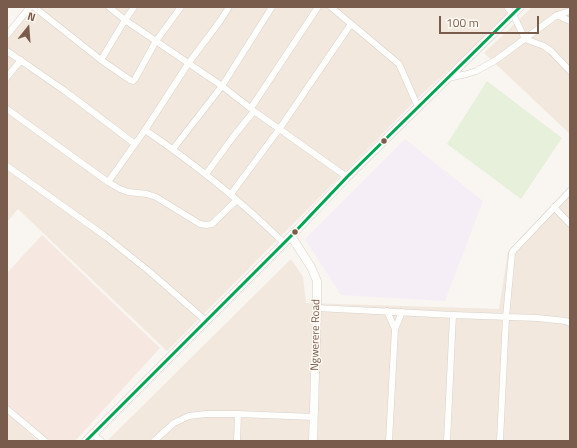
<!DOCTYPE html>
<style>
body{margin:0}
#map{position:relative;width:577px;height:448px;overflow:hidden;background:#f9f5f0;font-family:"Titillium Web",sans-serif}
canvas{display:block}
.frame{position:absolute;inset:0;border:8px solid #7a5c4d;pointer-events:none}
.north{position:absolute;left:8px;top:8px;width:40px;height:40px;-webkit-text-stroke:3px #fffaf3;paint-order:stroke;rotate:17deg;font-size:11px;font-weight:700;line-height:16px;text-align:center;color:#7a5c4d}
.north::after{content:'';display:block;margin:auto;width:14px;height:18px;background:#7a5c4d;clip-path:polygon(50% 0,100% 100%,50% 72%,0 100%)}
.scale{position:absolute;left:439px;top:16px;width:100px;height:18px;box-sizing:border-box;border:2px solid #7a5c4d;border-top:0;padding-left:5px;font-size:12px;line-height:14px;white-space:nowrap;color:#7a5c4d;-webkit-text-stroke:3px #fffaf3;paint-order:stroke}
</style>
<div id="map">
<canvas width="577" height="448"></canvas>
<div class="frame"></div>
<div class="north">N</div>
<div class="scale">100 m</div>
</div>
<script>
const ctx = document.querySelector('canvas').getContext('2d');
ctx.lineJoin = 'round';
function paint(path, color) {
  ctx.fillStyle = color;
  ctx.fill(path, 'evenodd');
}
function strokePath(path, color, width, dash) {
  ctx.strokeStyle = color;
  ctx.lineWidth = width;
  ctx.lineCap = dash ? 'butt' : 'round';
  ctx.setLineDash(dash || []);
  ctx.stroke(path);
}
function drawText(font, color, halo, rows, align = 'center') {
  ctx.font = font + ' "Titillium Web",sans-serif';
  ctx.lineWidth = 3;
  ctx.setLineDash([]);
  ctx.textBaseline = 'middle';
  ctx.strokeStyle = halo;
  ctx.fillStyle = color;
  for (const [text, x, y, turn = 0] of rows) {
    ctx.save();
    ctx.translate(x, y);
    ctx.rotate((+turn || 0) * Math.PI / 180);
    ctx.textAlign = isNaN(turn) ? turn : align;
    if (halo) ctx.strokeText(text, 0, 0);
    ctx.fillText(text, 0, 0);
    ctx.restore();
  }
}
paint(new Path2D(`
 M25,7H518L422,94L167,351L18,209L7,222V30Z
 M532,7H570V134L484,53Z
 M570,186V441H107L291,259L303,277L306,303L499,309L508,251Z
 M7,413L38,441H7Z`), '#f2e8de');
paint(new Path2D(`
 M42,235L160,348L75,441H49L7,404V273Z`), '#f6e8e1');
paint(new Path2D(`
 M405,139L483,201L445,301L341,295L305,239Z`), '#f6eef6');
paint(new Path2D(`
 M487,81L562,138L521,199L447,144Z`), '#e7f0db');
const street = new Path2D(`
 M34,7L101,60L130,80L133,81L135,79L156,41L181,7
 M109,7L125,20L222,86L254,111L347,177
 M331,7L399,64L418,107
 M507,7L513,14L525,39L544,46L551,51L570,71
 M557,15L570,21
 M7,35L30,7
 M7,51L65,91L135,144
 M101,60L125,20L134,7
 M7,77L21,60
 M448,78L467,74L476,71L496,60L557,15L570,11
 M251,108L318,7
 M7,109L108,182L120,189L128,192L147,194L156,197L200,224L206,225L212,224L237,200
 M145,130C195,164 241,201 284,243
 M173,149L222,86L272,7
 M7,166L105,236L150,272L206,321
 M206,174L233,137L254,111
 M108,182L145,130L188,64L220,21L229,7
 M231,194L280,128L351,24
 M554,207L570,224
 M317,308L453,315L537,318L566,321L570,323
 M387,311L395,329
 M7,409L45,441
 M93,434L101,441
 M154,441L174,423L189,416L206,414H238L314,417
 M237,441L238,414
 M389,441L395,329L402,312
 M447,441L453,315
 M500,441L506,317L512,253L514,250L570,191`);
const secondary = new Path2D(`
 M291,236L311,267L317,281V308L313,441
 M86,441L291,236L347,177L520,7`);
strokePath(street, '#d7d1cb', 7);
strokePath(secondary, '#d9d2cb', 9);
strokePath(street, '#fefefd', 6);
strokePath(secondary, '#fefefd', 8);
strokePath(new Path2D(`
 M86,441L291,236L347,177L520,7`), '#00a651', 3);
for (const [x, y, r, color] of [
 [384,141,3.5,"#7a5c4d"],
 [295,232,3.5,"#7a5c4d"]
]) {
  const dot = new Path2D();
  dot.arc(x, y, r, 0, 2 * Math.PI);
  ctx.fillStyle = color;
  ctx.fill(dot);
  strokePath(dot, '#fffaf3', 1.5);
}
drawText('11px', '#7a5c4d', '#fffaf3', [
 ["Ngwerere Road",316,335,-89]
]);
</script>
